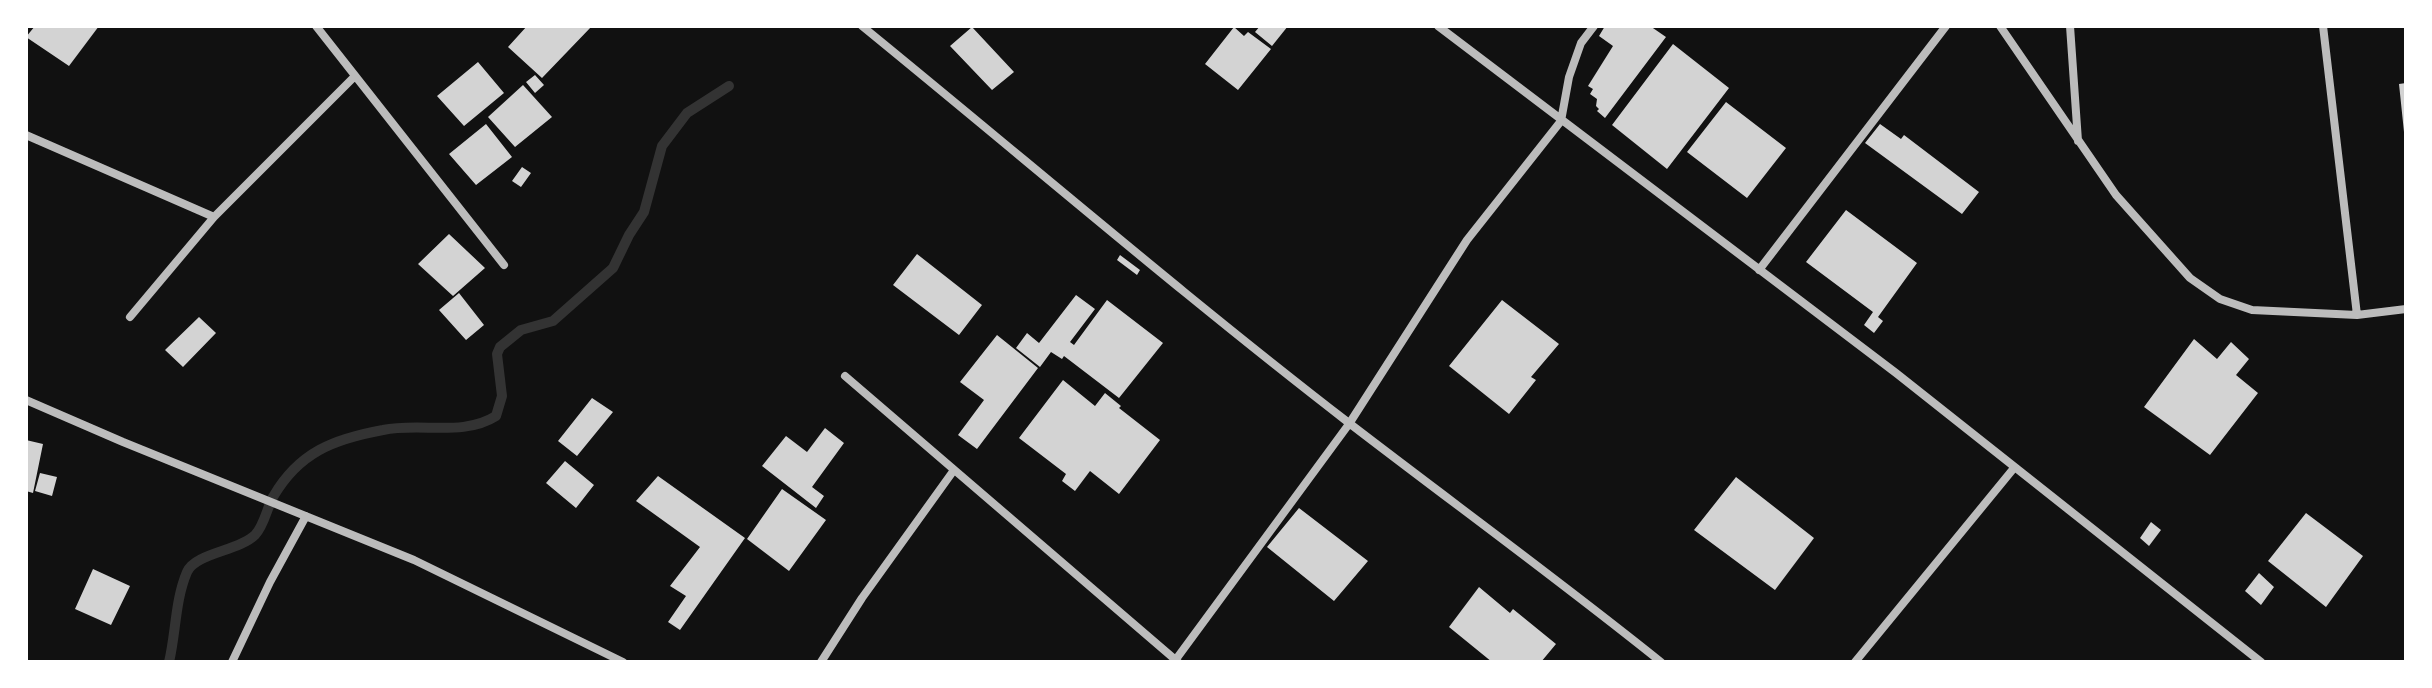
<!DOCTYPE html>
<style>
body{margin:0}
#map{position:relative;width:2432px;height:688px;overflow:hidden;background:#111;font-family:Montserrat,sans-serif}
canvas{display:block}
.frame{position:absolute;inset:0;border:28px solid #fff;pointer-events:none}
</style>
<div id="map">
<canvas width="2432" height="688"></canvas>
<div class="frame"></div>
</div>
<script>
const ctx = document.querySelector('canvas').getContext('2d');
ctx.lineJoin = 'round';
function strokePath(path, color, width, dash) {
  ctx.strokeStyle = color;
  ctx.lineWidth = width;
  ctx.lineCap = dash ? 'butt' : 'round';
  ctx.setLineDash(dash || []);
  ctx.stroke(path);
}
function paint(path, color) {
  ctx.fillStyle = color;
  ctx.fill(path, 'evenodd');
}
strokePath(new Path2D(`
 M169,662C176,633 175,600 187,572C195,553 239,551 255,535C264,526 267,508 273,497C299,452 334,439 383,430C420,422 463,437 496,416L502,396L497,354L500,347L521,330L553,321L613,268L629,235L644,212L662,146L687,113L729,86`), '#333', 10);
paint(new Path2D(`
 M35,26H99L69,66L26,37Z
 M527,26H592L542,78L508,47Z
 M1260,26H1288L1272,46L1255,32Z
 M1605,26H1650L1666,37L1605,118L1597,111L1599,109L1596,106L1597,99L1590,94L1593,89L1588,86L1613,46L1599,36Z
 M972,27L1014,72L992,90L950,46Z
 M1234,27L1244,36L1248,32L1271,49L1238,90L1205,64Z
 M1673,44L1729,88L1667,169L1612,125Z
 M478,62L504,93L464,126L437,96Z
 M535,75L544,85L535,93L526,82Z
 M2406,83V132H2404L2399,84Z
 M523,85L552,117L515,147L488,117Z
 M1726,102L1786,148L1747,198L1687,152Z
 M486,124L512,157L476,185L449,154Z
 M1880,124L1901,139L1904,135L1979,192L1962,214L1865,143Z
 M522,167L531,173L521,187L512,181Z
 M1846,210L1917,263L1878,317L1883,321L1874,333L1864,325L1873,312L1806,262Z
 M449,234L485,268L453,296L418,264Z
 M917,254L982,305L959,335L893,285Z
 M1120,255L1140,270L1137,275L1117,260Z
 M459,293L484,325L466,340L439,310Z
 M1076,295L1095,309L1070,342L1074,345L1107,300L1163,343L1119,398L1064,356L1062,359L1051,352L1040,367L1016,348L1027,333L1039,343Z
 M1502,300L1559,344L1531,377L1536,380L1509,414L1449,366Z
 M199,317L216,333L183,367L165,350Z
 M997,335L1038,368L977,449L958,435L984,400L960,382Z
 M2194,339L2217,359L2231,342L2249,359L2236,375L2258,393L2210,455L2144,407Z
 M1063,380L1095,406L1105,393L1121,406L1119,408L1160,440L1119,494L1090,471L1075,491L1062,481L1066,474L1019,438Z
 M592,398L613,412L577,456L558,441Z
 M825,428L844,443L812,487L824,496L816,508L762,466L786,436L807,452Z
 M26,440L43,444L33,493L26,491Z
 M565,461L594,485L576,508L546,483Z
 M40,473L57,477L52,496L35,491Z
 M658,476L745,538L680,630L668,622L686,596L670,586L700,547L636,501Z
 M1736,477L1814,538L1775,590L1694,530Z
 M782,489L826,520L789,571L747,539Z
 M1299,508L1368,561L1334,601L1267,547Z
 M2306,513L2363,556L2326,607L2268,561Z
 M2151,522L2161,530L2149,546L2140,538Z
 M93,569L130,586L111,625L75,609Z
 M2259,573L2274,587L2261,605L2245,591Z
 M1479,587L1510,613L1513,609L1556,644L1541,662H1492L1449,627Z`), '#d3d3d3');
strokePath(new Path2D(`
 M316,26L504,265
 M862,26C1024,158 1183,295 1349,423C1453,503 1559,580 1661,662
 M1438,26L1896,373L2261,662
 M2000,26L2116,195L2190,278L2220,299L2252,310L2357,315
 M2070,26L2078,141
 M2323,26L2357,315L2406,309
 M26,135L214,217L355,76
 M1759,270L1946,26
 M130,317L214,217
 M845,376L1178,662
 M26,400L123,442L414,560L623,662
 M232,662L270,582L306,516
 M821,662L862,598L954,470
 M1174,662L1349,424L1467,240L1561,121L1569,77L1581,43L1594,26
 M1855,662L2014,468`), '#bcbcbc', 8);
</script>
